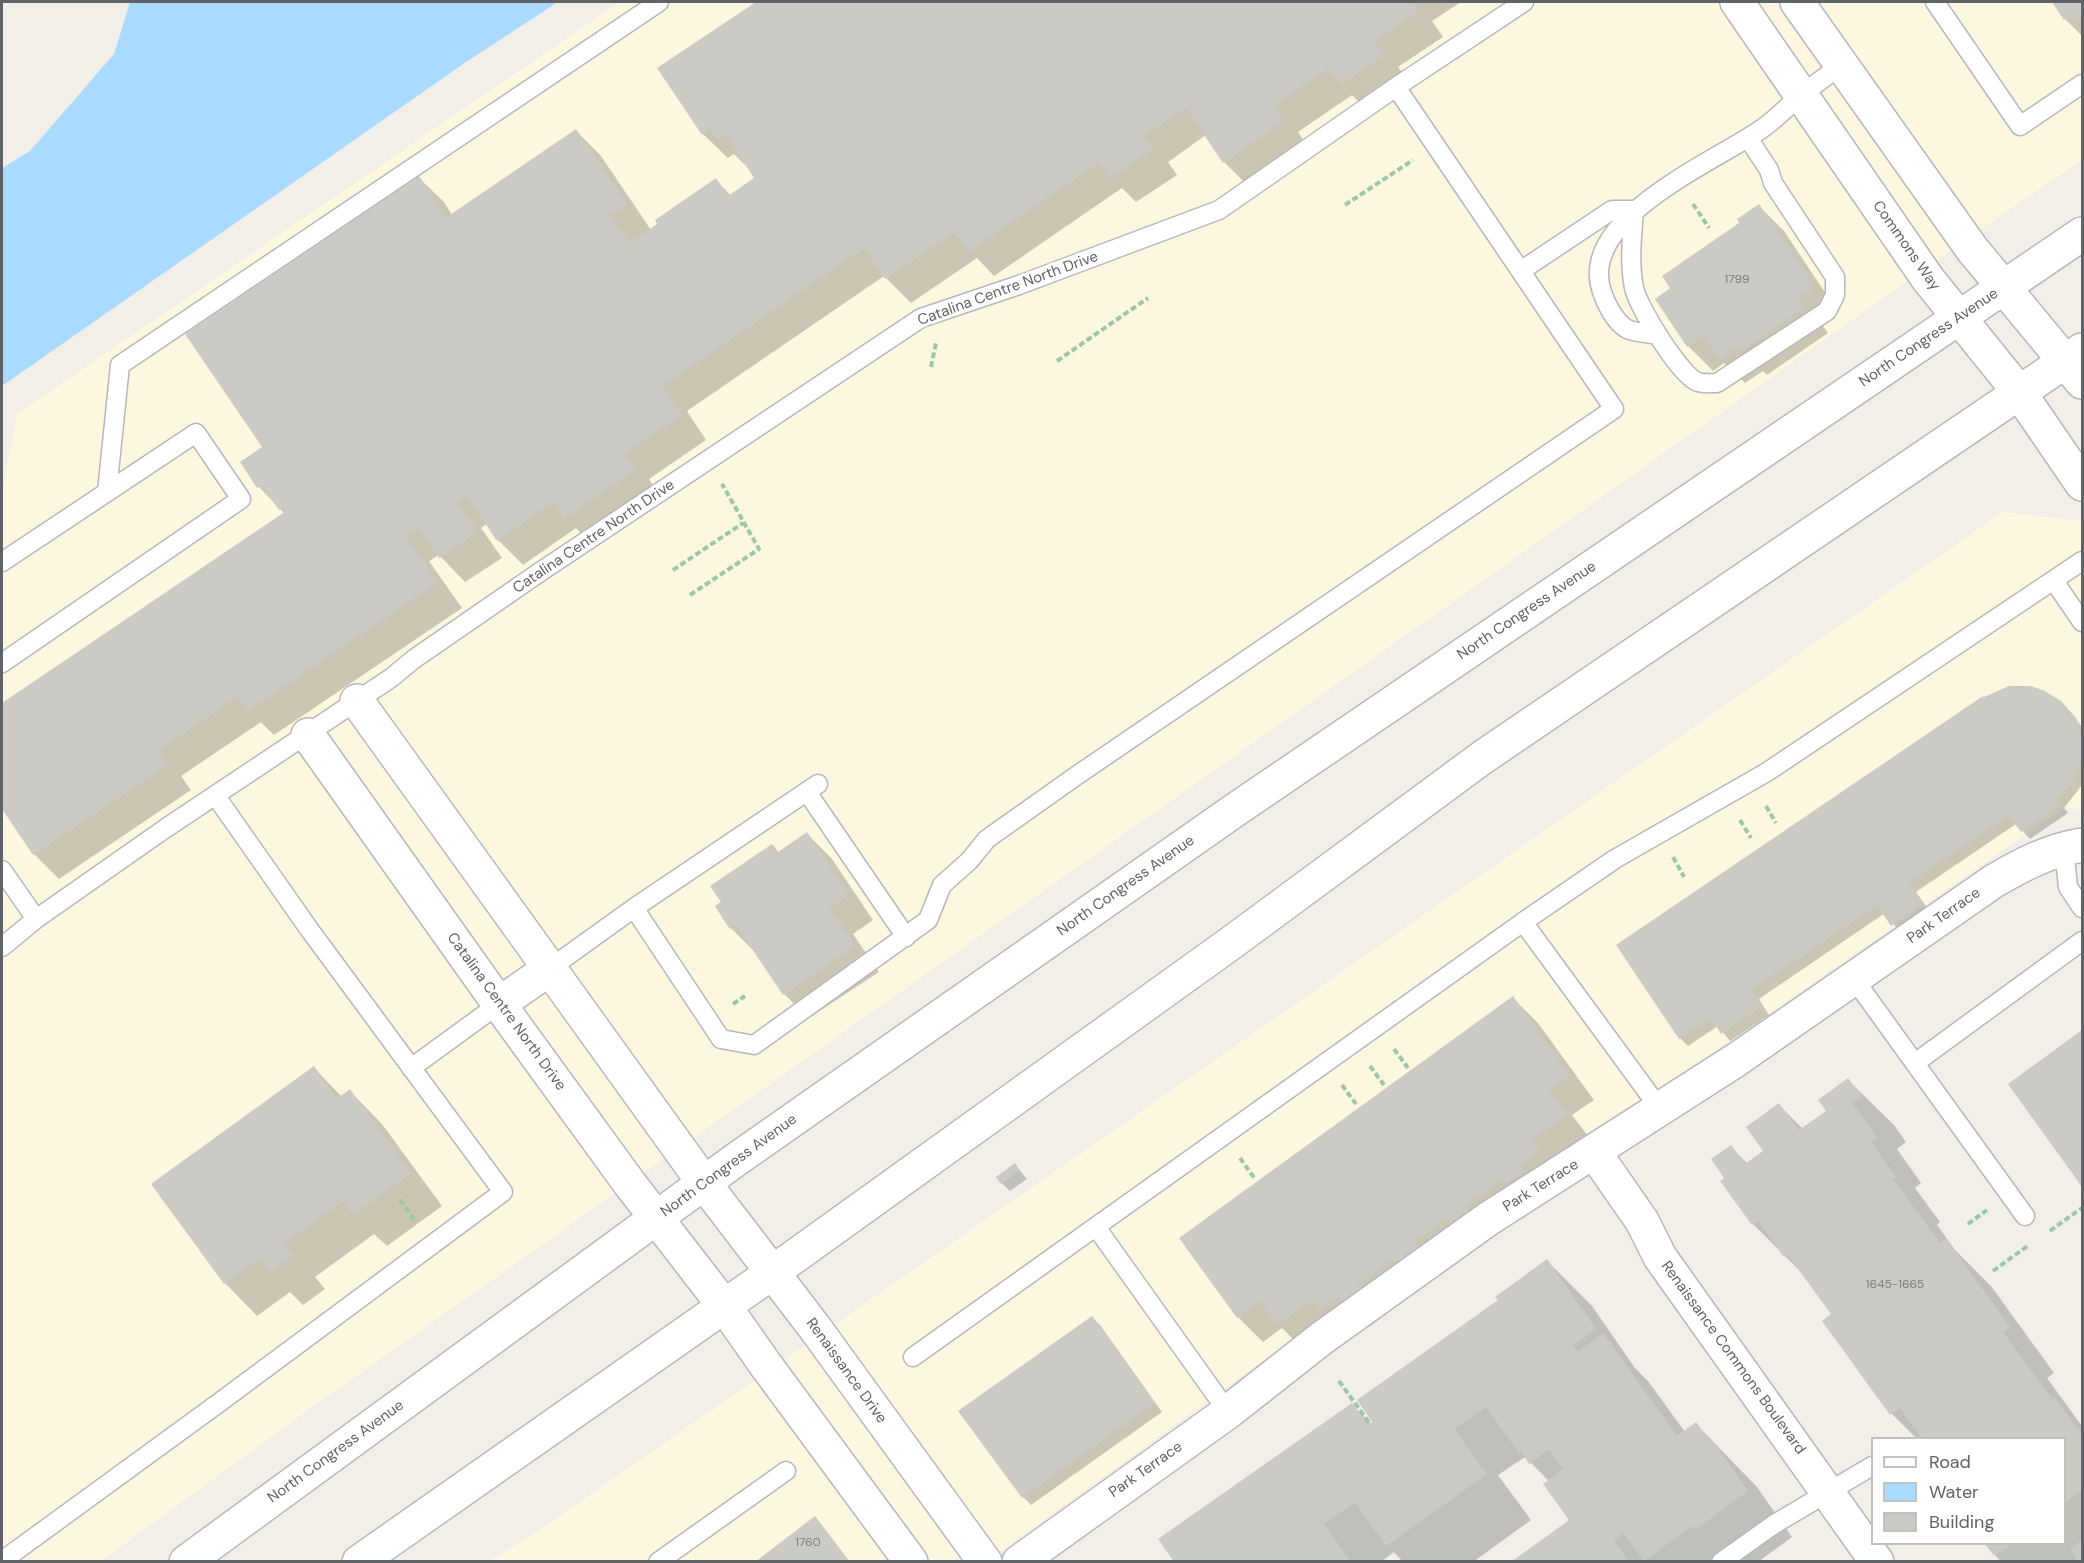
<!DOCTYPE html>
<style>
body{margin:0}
#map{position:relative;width:2084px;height:1563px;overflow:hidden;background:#f1efe8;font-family:"DM Sans",sans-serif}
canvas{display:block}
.frame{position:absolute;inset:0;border:3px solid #5f6368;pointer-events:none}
.legend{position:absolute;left:1871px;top:1437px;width:195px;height:108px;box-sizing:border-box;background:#fff;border:2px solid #bfc1c3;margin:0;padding:8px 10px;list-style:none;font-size:18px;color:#5f6368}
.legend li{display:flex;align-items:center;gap:12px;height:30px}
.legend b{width:30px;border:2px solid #bfc1c3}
</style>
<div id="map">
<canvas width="2084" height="1563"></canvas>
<div class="frame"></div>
<ul class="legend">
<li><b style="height:8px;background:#fff"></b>Road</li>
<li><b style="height:16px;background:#aadaff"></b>Water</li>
<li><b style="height:16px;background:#cccac5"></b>Building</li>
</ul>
</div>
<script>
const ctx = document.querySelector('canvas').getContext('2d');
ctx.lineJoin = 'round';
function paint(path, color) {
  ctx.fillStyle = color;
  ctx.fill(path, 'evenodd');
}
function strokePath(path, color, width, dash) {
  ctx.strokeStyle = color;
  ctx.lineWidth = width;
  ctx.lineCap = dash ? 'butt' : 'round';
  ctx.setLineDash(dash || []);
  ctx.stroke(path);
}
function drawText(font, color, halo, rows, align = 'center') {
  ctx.font = font + ' "DM Sans",sans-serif';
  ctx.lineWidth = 6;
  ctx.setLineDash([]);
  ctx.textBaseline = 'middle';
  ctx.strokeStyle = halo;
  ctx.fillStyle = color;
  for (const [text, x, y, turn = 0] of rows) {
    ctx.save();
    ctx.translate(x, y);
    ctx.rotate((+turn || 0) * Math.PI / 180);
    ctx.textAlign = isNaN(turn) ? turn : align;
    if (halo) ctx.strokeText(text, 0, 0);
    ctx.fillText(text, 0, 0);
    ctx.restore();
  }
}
paint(new Path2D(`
 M620,2H2082V160L1991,222L301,1415L101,1561L2,1562V494L17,414Z
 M2003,512L2082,521V810L2065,807L1711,1054L1581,1137L1268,1357L987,1561L488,1562L538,1531Z`), '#fef7e0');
paint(new Path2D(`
 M130,2H558L466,62L2,386V168L30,151L114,54Z`), '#aadaff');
paint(new Path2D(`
 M759,2H1461L1432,21L1443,37L1398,67L1408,80L1365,108L1352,95L1298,132L1308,147L1249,187L1224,162L1206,135L1168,162L1177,175L1136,202L1122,188L994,276L977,258L911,303L884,276L687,411L706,440L649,479L660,495L590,543L576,528L523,565L498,540L487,524L481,528L502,558L465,582L439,555L429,561L462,608L274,735L261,722L181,776L191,790L59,879L34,854L2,806V705L285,514L259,487L242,463L264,448L419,178L444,202L452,215L576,131L601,156L651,230L716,180L731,196L756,179L746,163L744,164L734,154L728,158L703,134L659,69Z
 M2053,2H2082V36L2065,19Z
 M1759,206L1784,231L1836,309L1832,312L1835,316L1822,325L1828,333L1767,375L1763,371L1745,383L1724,363L1713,371L1688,346L1657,299L1672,289Z
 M2069,711L2082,727V785L2064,808L2068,813L2030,839L2016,824L1916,892L1930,912L1900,932L1885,913L1759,999L1769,1015L1730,1041L1718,1026L1688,1046L1680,1038Z
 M807,834L832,859L873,920L853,934L879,972L809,1018L784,994L756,953L731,928L717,907L772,845L779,853Z
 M1513,998L1538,1023L1594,1100L1572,1115L1591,1140L1437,1269L1441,1274L1422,1287L1418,1284L1381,1310L1385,1315L1369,1327L1364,1322L1303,1349L1282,1328L1263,1342L1238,1317Z
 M2082,1032V1184L2010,1084Z
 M314,1068L342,1097L350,1091L382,1124L442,1206L387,1246L374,1234L315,1277L325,1289L303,1305L290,1292L257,1316L225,1283L153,1184Z
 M1848,1080L1894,1125L1906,1142L1897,1149L1921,1183L1915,1188L1940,1222L1937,1225L1955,1250L1991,1286L2054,1373L2047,1378L2082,1426V1562H2001L1986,1544H2064V1438H1916L1892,1414L1833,1314L1799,1270L1753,1224L1722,1181L1726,1178L1730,1147L1748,1164L1766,1151L1779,1105L1803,1129L1828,1111Z
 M1015,1165L1027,1179L1010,1191L1002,1183Z
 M1547,1261L1592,1306L1635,1368L1648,1381L1685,1432L1696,1424L1757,1487L1792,1537L1758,1562H1514L1571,1520L1549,1481L1525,1457L1498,1475L1531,1520L1473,1562H1403L1394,1552L1381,1562H1176L1352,1405L1371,1424L1500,1300Z
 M1092,1317L1100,1325L1162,1412L1031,1505L1023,1497L961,1411Z
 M815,1518L850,1562H758Z`), '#0003');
paint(new Path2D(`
 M756,2H1412L1419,11L1375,41L1384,55L1340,85L1329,69L1274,106L1284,121L1223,163L1186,108L1144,136L1153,149L1110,179L1099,163L968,252L954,232L885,279L864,248L663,386L682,415L625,454L636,470L564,519L553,502L497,541L467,496L457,503L478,532L439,558L419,528L406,536L438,583L248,711L238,696L158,751L167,765L33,855L2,809V703L286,511L284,507L279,510L262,485L257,488L240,462L262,447L185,334L419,176L447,217L576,129L628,205L611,215L630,243L657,224L655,220L716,178L728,196L754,178L726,135L718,140L710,129L702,135L657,68Z
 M2052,2H2082V16L2073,22L2069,16L2064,20Z
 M1759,204L1813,284L1808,286L1811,290L1798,299L1804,308L1741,351L1738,346L1719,360L1703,336L1687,347L1655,299L1670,288L1662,276L1739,223L1737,219Z
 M2009,686H2030L2043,690L2061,701L2076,718L2082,741V761L2073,781L2057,800L2061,804L2021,832L2009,816L1909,883L1923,903L1891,926L1877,905L1752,990L1762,1006L1721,1034L1711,1018L1679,1039L1616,945L1983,696L1984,697Z
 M807,832L849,895L829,908L855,946L783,995L736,925L730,929L723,919L715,906L721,902L710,886L772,844L778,852Z
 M1513,996L1570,1075L1549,1090L1567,1115L1532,1140L1540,1152L1520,1166L1524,1171L1506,1184L1503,1179L1467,1205L1469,1209L1450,1223L1447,1219L1414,1243L1417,1248L1396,1263L1393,1259L1358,1285L1362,1289L1343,1303L1339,1297L1320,1310L1313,1300L1277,1325L1260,1301L1237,1318L1179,1238Z
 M2082,1030V1187L2008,1084Z
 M314,1066L337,1099L350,1089L411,1173L353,1215L343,1201L284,1244L293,1256L269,1273L259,1259L224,1284L151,1184Z
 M1848,1078L1862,1096L1852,1103L1877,1137L1871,1142L1896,1177L1893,1179L1940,1243L1946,1239L2010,1327L2003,1332L2052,1399L2054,1397L2081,1433L2082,1432V1490L2064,1504V1438H1922L1900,1408L1890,1415L1822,1321L1831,1314L1787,1254L1784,1257L1758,1221L1752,1225L1720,1181L1724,1178L1711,1159L1731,1145L1745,1164L1763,1151L1746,1127L1779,1103L1799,1130L1826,1111L1818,1100Z
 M1015,1163L1020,1170L1001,1184L996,1177Z
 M1547,1259L1596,1329L1573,1345L1578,1352L1603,1333L1677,1436L1696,1422L1710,1441L1712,1440L1748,1491L1695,1530L1692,1526L1644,1561L1624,1533L1614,1541L1629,1562H1511L1569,1520L1543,1484L1563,1469L1549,1449L1529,1464L1521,1451L1519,1453L1486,1407L1454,1429L1487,1474L1386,1546L1355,1502L1324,1524L1351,1562H1174L1158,1539L1352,1403L1368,1425L1370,1424L1372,1422L1357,1400L1498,1300L1495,1297Z
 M1092,1316L1155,1403L1022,1498L958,1411Z
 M815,1516L850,1562H755Z
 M2082,1540V1562H2079L2070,1549Z
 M1985,1544H2012L1994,1556Z`), '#cccac5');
const service = new Path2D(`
 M1935,2L2020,126L2082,84
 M1634,210C1632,237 1629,262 1634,288C1638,307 1681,377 1698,382C1703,384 1711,383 1717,383L1827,311L1835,295V277L1773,183L1769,170L1748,138
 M1522,270L1612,210H1634
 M1658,335C1649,333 1636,333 1627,329C1615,322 1606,304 1602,292C1576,218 1717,161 1763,128C1777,118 1788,106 1801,95C1814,85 1828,75 1841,65
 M107,492L120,365L659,2
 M2,562L196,433L241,499L2,663
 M2054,581L2082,622
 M807,792L906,937
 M2064,848L2068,887L2082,908
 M2,870L36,919
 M634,908L721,1039L754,1045L928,920L942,885L969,861L987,839L1076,776L1614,409L1396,87
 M2,947L36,919L166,828L391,678L414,659L540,572L921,318L1019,285L1219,210L1396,87L1524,2
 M549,969L634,908L818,784
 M1854,979L2025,1216
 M1915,1063L2082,941
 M411,1068L499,1004
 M1660,1109L1523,922L1615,859L1767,772L2082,561
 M1096,1227L1228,1412
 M913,1357L1523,922
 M2,1561L220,1402L503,1192L309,929L215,795
 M658,1562L786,1471
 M1721,1562L1773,1525L1872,1466`);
const minor = new Path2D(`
 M1737,2L1928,279L2019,392L2082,484
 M1797,2L1972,249L2082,382
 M357,701L704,1183L815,1328L985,1562
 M308,735L499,1004L630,1184L725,1307L765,1364L911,1562
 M499,1004L549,969
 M1594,1152L1642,1221L1660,1257L1877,1562
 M1019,1562L1228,1412L1322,1338L1488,1219L1736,1060L1994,881C2023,864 2050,850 2082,845`);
const secondary = new Path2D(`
 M186,1562L734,1161L1235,810L2082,234
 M359,1562L773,1272L1231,943L1483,757L2082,350`);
strokePath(service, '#b5b8bc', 21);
strokePath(minor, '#b5b8bc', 36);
strokePath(secondary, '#b6babf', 36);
strokePath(new Path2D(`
 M1693,204L1709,228
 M1345,205L1413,160
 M1057,361L1148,298
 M931,367L936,343
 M673,570L743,523
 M690,595L759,549L722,484
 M1766,806L1776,823
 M1740,820L1751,838
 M1673,857L1684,877
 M733,1004L745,996
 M1394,1049L1408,1068
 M1370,1066L1384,1085
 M1342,1085L1356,1104
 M1240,1158L1255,1179
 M400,1200L416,1222
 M1968,1224L1987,1210
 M2050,1231L2082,1208
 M1993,1271L2029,1245
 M1339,1381L1370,1424`), '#9cc7a9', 4, [6, 3]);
strokePath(service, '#fff', 18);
strokePath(minor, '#fff', 33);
strokePath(secondary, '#fff', 33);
drawText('12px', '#7a7d7f', null, [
 ["1799",1737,280],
 ["1645-1665",1895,1285],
 ["1760",808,1543]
]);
drawText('15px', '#5f6368', '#fff', [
 ["Commons Way",1906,246,55],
 ["Catalina Centre North Drive",1008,289,-20],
 ["North Congress Avenue",1929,338,-34],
 ["Catalina Centre North Drive",594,537,-34],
 ["North Congress Avenue",1527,611,-34],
 ["North Congress Avenue",1126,886,-35],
 ["Park Terrace",1944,916,-35],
 ["Catalina Centre North Drive",506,1012,54],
 ["North Congress Avenue",729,1166,-36],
 ["Park Terrace",1541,1186,-32],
 ["Renaissance Commons Boulevard",1733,1358,54],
 ["Renaissance Drive",846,1371,54],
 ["North Congress Avenue",336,1452,-36],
 ["Park Terrace",1146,1470,-35]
]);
</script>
